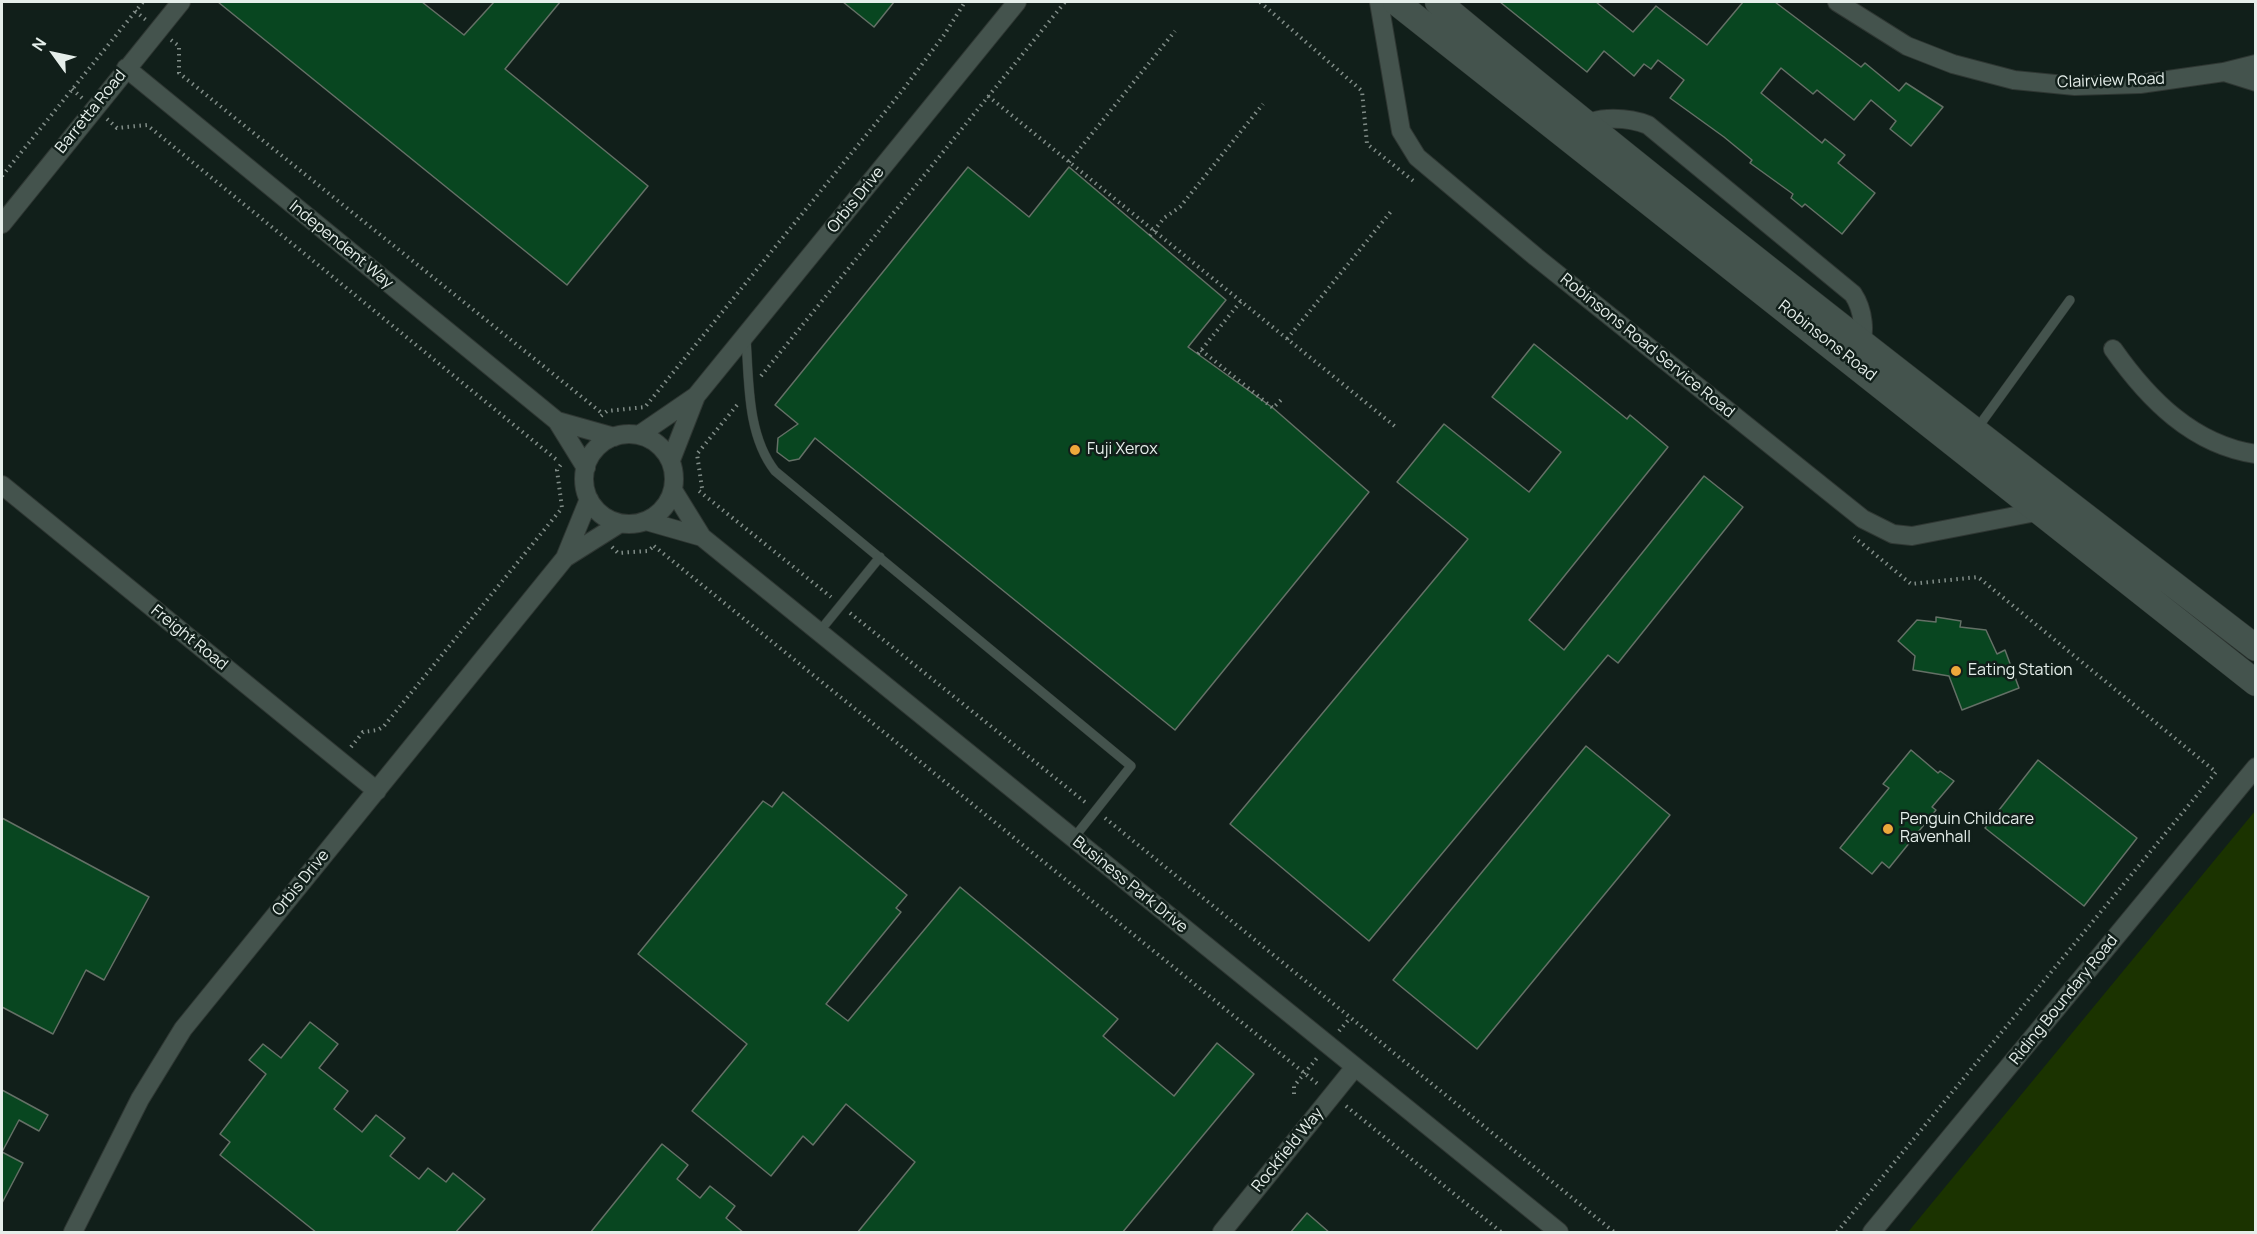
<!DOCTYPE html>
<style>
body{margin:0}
#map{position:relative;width:2257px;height:1234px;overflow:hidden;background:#111f1a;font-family:Manrope,sans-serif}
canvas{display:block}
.frame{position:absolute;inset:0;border:3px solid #e5eeea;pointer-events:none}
.north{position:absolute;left:24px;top:24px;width:60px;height:60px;-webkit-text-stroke:4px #111f1a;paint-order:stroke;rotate:303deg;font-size:16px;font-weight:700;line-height:24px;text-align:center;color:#e5eeea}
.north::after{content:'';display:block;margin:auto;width:21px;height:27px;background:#e5eeea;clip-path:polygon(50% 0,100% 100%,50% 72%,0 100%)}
</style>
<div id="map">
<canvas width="2257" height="1234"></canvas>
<div class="frame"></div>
<div class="north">N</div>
</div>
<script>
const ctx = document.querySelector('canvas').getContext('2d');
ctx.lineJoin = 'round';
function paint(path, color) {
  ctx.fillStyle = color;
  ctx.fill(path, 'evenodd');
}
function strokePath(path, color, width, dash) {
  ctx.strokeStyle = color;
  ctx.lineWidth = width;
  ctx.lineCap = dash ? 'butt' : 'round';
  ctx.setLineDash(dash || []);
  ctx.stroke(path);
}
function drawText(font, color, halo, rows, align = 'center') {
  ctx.font = font + ' Manrope,sans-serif';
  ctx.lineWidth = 5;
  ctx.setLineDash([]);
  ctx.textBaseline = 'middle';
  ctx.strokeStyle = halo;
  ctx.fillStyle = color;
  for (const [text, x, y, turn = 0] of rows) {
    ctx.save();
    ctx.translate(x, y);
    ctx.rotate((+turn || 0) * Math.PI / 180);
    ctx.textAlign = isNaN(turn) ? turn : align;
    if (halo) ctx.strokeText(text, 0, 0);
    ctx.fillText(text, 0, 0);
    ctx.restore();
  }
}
paint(new Path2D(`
 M2255,811V1232H1908Z`), '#1b3300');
const building = new Path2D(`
 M218,2H422L464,35L494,2H560L505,69L648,186L567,285Z
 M843,2H894L874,27Z
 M1500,2H1596L1633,32L1656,6L1707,45L1743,2H1775L1861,67L1865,63L1899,91L1906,83L1943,107L1911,146L1890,129L1896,121L1871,100L1854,120L1817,90L1813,94L1781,68L1761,93L1822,143L1825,139L1845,155L1838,163L1875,193L1842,234L1805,204L1802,207L1791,198L1793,194L1750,163L1752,160L1724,137L1670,98L1684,80L1658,60L1651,69L1644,64L1634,76L1604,51L1587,72Z
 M968,167L1029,217L1069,167L1226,300L1188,347L1273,408L1369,492L1175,730L815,438L799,459L789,461L777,452L778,438L798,424L775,405Z
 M1534,344L1627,419L1630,415L1668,447L1529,620L1564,650L1704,476L1743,507L1618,663L1608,655L1369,941L1230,824L1468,539L1397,482L1444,424L1529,492L1561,452L1492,397Z
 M1936,617L1961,621L1960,627L1986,630L1997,654L2005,650L2019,688L1962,710L1949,676L1913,670L1915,656L1898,641L1917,620L1936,622Z
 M1586,746L1670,815L1477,1049L1393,980Z
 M1911,750L1938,773L1940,771L1954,781L1932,807L1936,810L1889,868L1882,862L1872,874L1840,848L1889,788L1883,784Z
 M2038,760L2137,838L2084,906L1985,828Z
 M783,792L907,895L896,908L901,912L826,1004L848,1021L960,887L1118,1019L1103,1036L1174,1096L1217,1043L1254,1074L1122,1233H857L915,1162L846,1104L813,1145L803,1136L771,1176L692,1111L747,1044L638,954L763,801L772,807Z
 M2,818L149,897L104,980L86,970L53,1034L2,1007Z
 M310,1022L338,1044L319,1068L348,1091L334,1109L362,1132L376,1115L405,1138L390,1156L419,1179L428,1168L446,1182L453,1173L485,1199L455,1233H317L220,1155L230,1142L220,1134L266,1074L249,1060L263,1044L281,1058Z
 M2,1090L48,1115L39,1131L19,1120L2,1152L23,1163L2,1203Z
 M662,1144L688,1165L677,1179L700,1198L710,1186L735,1206L726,1218L744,1233H590Z
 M1307,1213L1330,1233H1290Z`);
paint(building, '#084620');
strokePath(building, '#647066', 1.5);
const service = new Path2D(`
 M746,338C749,382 747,435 775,471L1131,766L1073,839
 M1976,430L2070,300
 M819,632L880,557`);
const minor = new Path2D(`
 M1379,2L1401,131L1417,157L1536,257L1863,519L1893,534L1912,536L2041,511
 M1837,2L1907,46L1953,64L2014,80L2075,86L2140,84L2224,72L2256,64
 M126,68L557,421L586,468
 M2224,72L2256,82
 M1581,129C1595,114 1631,118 1648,125L1853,294C1863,309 1867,334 1858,350
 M2,224L181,2
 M2113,349C2148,399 2193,445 2256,454
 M557,421L614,437
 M584 479a45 45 0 1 1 90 0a45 45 0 1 1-90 0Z
 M639,435L696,396
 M671,460L696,396L1017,2
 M2,485L377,791
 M673,490L702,537L1559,1232
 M646,521L702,537
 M565,558L619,524
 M73,1232L140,1099L183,1029L565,558L589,499
 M1222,1232L1355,1067
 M1872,1232L2256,767`);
const secondary = new Path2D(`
 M1396,2L2256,683
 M1438,2C1705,224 1981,436 2256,648`);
strokePath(service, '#2f3733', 10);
strokePath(minor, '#2f3733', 20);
strokePath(secondary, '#2f3733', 27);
strokePath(new Path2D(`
 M1260,2L1362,91L1367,144L1416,183
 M135,11L146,20
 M171,40L179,46V73L603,414
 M72,89L83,99
 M988,96L1397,428
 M107,119L117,128L147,125L558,461
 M1069,162L1175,31
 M2,176L143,2
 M1150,236L1164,218L1180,207L1263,104
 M1287,339L1393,209
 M1201,350L1273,408L1282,399
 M1198,354L1241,301
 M761,376L1065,2
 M737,405L697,454L702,488L699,491L831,597
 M601,416L607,411L645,407L902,91L944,35L965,2
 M654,546L1319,1085
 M612,547L618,553L648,551L655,545
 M850,613L1085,802
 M351,747L363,732L378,730L384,726L562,508L557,470L562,463
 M1105,818L1614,1232
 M1339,1031L1350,1018
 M1294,1094V1086L1317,1058
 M1346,1106L1501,1232
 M1837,1232L2216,772L1978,577L1911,584L1854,537`), '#818d88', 4, [1.5, 4.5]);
strokePath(service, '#44534d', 9);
strokePath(minor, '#44534d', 18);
strokePath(secondary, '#44534d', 26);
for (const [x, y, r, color] of [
 [1075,450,6,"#eda83b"],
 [1956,671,6,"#eda83b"],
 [1888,829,6,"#eda83b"]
]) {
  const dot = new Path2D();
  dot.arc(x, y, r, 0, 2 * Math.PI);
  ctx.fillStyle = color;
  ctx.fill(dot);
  strokePath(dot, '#111f1a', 2);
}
drawText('16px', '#e5eeea', '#111f1a', [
 ["Clairview Road",2111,81,-2],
 ["Barretta Road",91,112,-51],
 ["Orbis Drive",856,200,-51],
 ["Independent Way",341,245,39],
 ["Robinsons Road",1827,341,38],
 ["Robinsons Road Service Road",1647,346,39],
 ["Freight Road",189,638,39],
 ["Orbis Drive",301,883,-51],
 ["Business Park Drive",1130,885,39],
 ["Riding Boundary Road",2064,1000,-51],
 ["Rockfield Way",1288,1150,-51]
]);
drawText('16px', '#e5eeea', '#111f1a', [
 ["Fuji Xerox",1087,450],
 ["Eating Station",1968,671],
 ["Penguin Childcare",1900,820],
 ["Ravenhall",1900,838]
], 'left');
</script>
